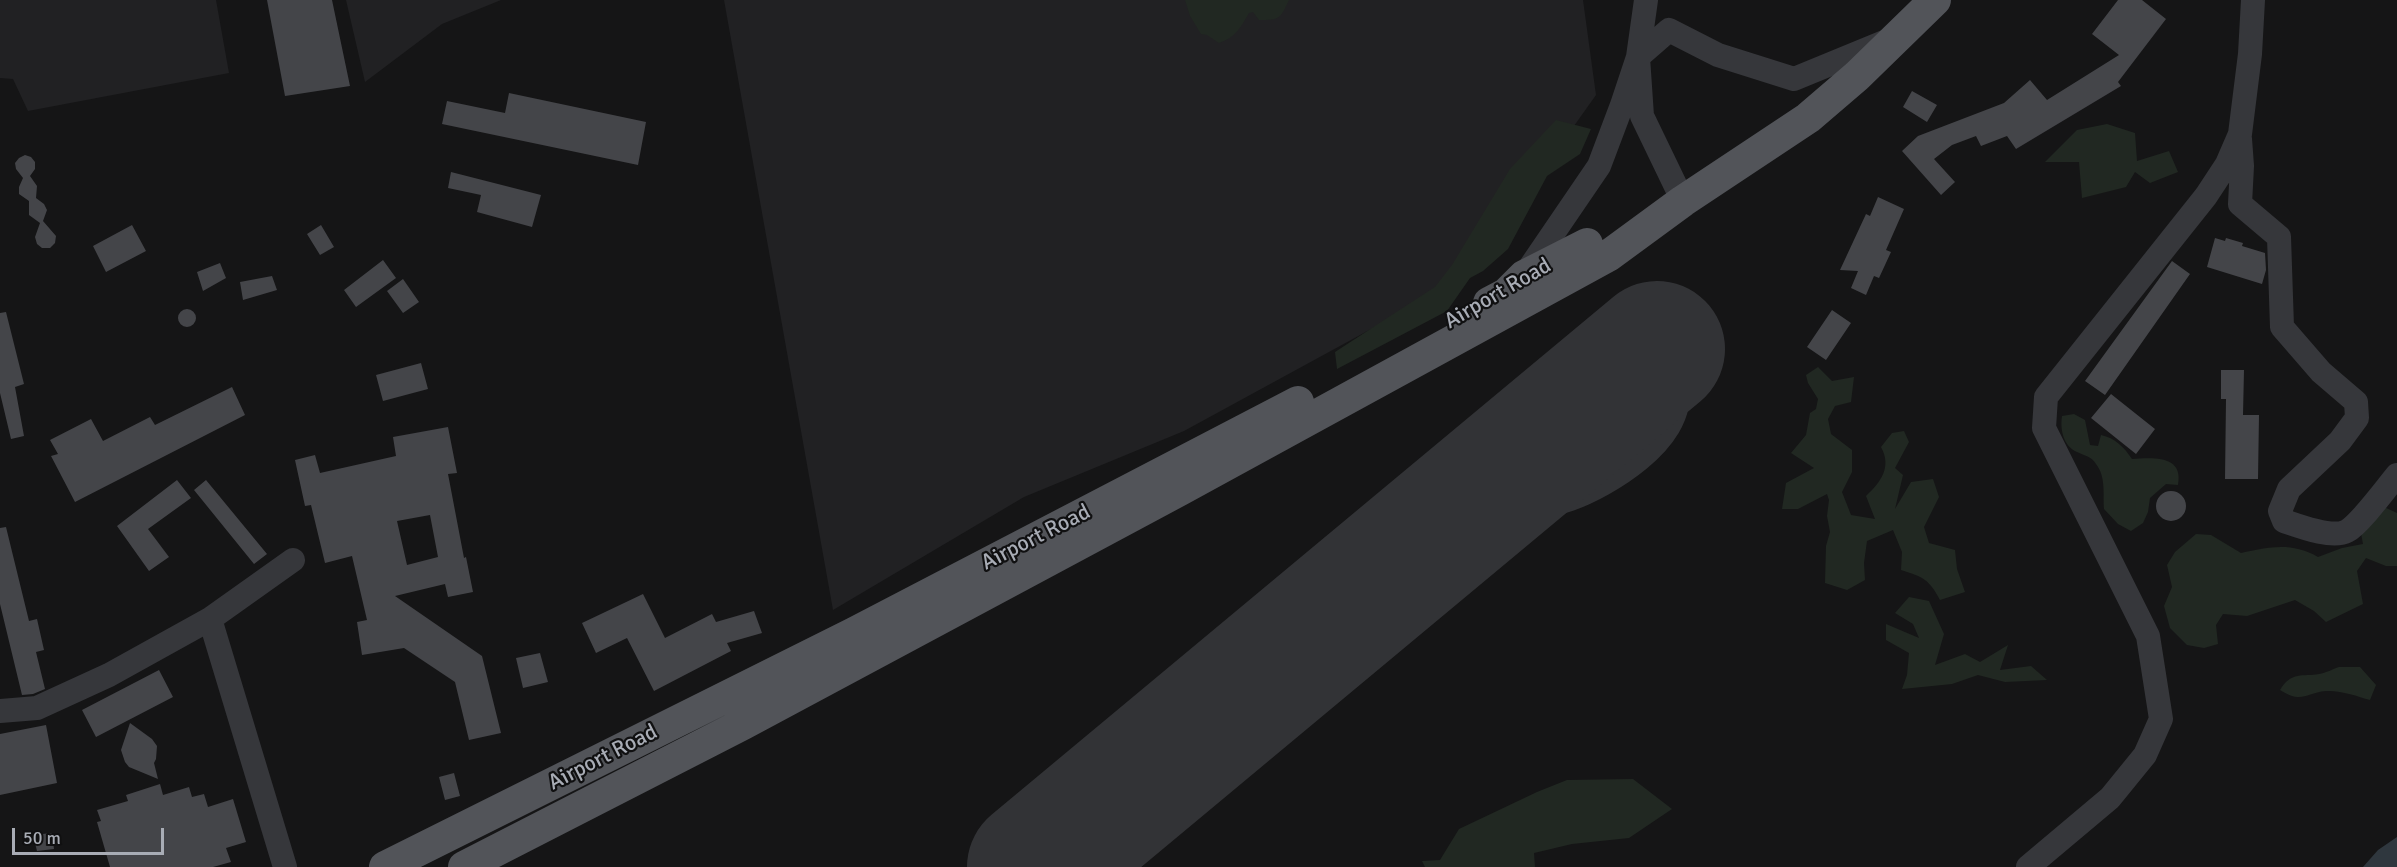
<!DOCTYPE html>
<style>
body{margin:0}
#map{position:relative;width:2397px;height:867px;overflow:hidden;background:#151516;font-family:Signika,sans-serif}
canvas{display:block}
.scale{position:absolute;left:12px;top:828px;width:152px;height:27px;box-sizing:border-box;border:3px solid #a8acb5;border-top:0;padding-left:8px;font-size:18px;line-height:21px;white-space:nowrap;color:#a8acb5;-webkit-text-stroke:4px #101011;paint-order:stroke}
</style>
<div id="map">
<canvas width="2397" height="867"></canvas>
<div class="scale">50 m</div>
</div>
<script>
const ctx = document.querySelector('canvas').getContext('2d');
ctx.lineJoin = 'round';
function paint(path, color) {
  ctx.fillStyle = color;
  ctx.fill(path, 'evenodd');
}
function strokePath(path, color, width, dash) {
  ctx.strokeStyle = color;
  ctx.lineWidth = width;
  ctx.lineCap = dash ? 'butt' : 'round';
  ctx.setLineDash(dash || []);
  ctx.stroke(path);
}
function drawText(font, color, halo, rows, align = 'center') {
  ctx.font = font + ' Signika,sans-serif';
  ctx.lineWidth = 4.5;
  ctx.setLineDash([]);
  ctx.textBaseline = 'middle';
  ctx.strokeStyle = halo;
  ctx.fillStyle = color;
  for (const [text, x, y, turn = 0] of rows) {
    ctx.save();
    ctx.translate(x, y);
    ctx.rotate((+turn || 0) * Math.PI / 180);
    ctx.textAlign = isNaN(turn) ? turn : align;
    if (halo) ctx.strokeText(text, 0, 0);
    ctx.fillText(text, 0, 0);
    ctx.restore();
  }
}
paint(new Path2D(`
 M0,0H216L229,73L28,111L13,79L0,78Z
 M346,0H501L442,24L365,82Z
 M724,0H1583L1596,95L1510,216L1450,286L1184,431L1024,497L833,610Z`), '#212123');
paint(new Path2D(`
 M1185,0H1289C1280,19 1280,20 1259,20L1253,12L1249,13C1241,27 1235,38 1219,43L1207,35L1201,34L1190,16Z
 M1556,120L1591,129L1580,154L1547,176L1508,249L1483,271L1470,278L1447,311L1337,369L1335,352L1435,287L1452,265L1510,169Z
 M2107,124L2135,133L2137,161L2169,151L2178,172L2150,183L2135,172L2126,187L2082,198L2079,162H2045L2077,130Z
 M1818,367L1832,381L1854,377L1851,402L1835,406L1828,419L1831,434L1852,450V472L1842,492L1851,515L1875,519L1866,496C1881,482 1892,467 1881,447L1892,433L1904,431L1909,442L1895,468L1903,475L1895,509L1911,482L1933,479L1939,497L1924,527L1929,543L1955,550L1957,569L1965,592L1940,600C1929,579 1923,577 1901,570L1902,552L1893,530L1867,541L1864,563L1865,580L1847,590L1825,583L1826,546L1830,532L1827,516L1829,500L1827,494L1798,509H1782L1786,483L1814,468L1791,453L1806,435L1810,413L1816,409L1818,399L1808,383L1806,375Z
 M2074,414L2085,420L2090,445L2098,446L2101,435C2115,438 2124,447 2132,459C2151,458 2184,454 2178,485L2166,484L2150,498L2148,512L2143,523L2131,531L2118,524L2104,509C2103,493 2106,477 2096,464C2091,456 2085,456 2077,452C2063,446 2060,429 2062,416Z
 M2384,507L2397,513V566H2386L2366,558L2357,571L2363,604L2326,622L2314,611L2295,600L2247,616L2223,614L2216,625L2218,644L2204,648L2187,645L2170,628L2164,606L2172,587L2167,565L2175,552L2196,534L2211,535L2241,553C2270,547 2291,542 2318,557L2342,548L2363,544L2360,528Z
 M1909,597L1929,601L1944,634L1935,665L1965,654L1980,662L2008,645L2000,670L2031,666L2047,680L2005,682L1978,675L1952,684L1902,689L1907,675L1909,653L1886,640V624L1919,638L1913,624L1895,613Z
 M2339,667H2360L2376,685L2370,700C2357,696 2340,690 2326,691C2305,693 2302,704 2280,690C2291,671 2303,677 2319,674C2326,673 2333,669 2339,667Z
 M1633,779L1672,809L1629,838L1572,844L1534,853L1535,867H1425L1422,861L1440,860L1459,829L1537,792L1567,780Z`), '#212822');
paint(new Path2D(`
 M2397,837V867H2363L2378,850Z`), '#2f373e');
strokePath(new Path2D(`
 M1438,532C1456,521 1474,509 1494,502C1517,493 1542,493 1565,485C1599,473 1671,430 1662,388C1659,373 1651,359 1636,353C1623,347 1604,347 1593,357C1583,366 1581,382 1575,394C1565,414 1549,432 1536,450`), '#323336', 54);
strokePath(new Path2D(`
 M1035,867L1657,349`), '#323336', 136);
paint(new Path2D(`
 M267,0H332L350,86L285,96Z
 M2118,0H2142L2166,19L2118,82L2121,86L2016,149L2007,136L1981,146L1976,136L1952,145L1934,159L1955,182L1941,195L1902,151L1918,136L2004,103L2030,80L2047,100L2119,55L2092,34Z
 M1912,91L1937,105L1927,122L1903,107Z
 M509,93L646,122L638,165L442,124L447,101L505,113Z
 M25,155L31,157L35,162V169L30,176L37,186L36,198L44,204L47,210L43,221L56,236L55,243L50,248H42L37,244L35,237L40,223L29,215V201L19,194V187L23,178L16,169L15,163L19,158Z
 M451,172L541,195L532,227L477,212L481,195L448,188Z
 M1878,197L1904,209L1886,250L1891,252L1879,278L1874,276L1866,295L1851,288L1858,271L1840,270L1866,214L1870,216Z
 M132,225L146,251L106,272L93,246Z
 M321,225L334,247L320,255L307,234Z
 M2215,238L2225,241L2226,238L2243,243L2242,246L2265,253L2266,270L2262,284L2207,267Z
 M383,260L396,278L356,307L344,290Z
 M2172,261L2190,274L2105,395L2085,381Z
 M220,263L226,278L203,291L197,272Z
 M272,276L277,290L243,300L240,282Z
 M403,279L419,302L403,313L387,291Z
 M178 318a9 9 0 1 1 18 0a9 9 0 1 1-18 0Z
 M1832,310L1851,323L1826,360L1807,347Z
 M6,312L24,384L15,387L24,436L11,439L0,393V313Z
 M421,363L428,389L383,401L376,375Z
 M2221,370H2244L2243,415H2259L2258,479H2225L2226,399H2221Z
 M232,387L245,415L75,502L51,456L58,454L50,440L91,419L103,441L150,417L155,425Z
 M2111,394L2155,429L2136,454L2091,418Z
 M448,427L457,473L448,474L464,558L466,557L473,592L448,597L445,584L395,596L482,656L501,733L469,740L455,682L404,648L362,655L357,622L367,620L352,556L325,563L311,505L305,506L295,460L315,455L320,473L396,456L393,437ZM430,515L438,557L407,565L397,521Z
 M177,480L191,498L148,529L169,557L149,571L117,526Z
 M206,480L267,554L254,564L194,490Z
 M2156 506a15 15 0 1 1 30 0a15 15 0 1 1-30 0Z
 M6,527L29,621L37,619L44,650L36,652L45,689L33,694L22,695L0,604V528Z
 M643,594L665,638L712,614L716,622L754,611L762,633L727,643L731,651L654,691L627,638L596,653L582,623Z
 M540,653L548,682L523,688L516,658Z
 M159,670L173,697L96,737L82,710Z
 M130,723L152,739L157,746L156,759L154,763L158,779L129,767L125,762L121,750Z
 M46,725L57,783L0,795V734Z
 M454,773L460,796L445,800L439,777Z
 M160,784L163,795L189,787L192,797L204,794L208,807L233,799L246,842L226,848L231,862L213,867H110L97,822L101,821L97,810L128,801L126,795Z
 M52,833L54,849L37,851L33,835Z`), '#444549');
strokePath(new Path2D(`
 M1646,0L1638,57L1642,116L1683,201
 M2240,139L2242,166L2240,204L2279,237L2282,327L2321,372L2356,402L2357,418L2340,441L2289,489L2280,511L2284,521C2299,526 2332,539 2347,531C2360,524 2387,487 2397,475
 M1524,276L1599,166L1622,105L1638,57L1669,30L1718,55L1794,79L1884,42
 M210,619L285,867
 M0,711L37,708L109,675L210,619L293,560
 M2028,867L2110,798L2145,755L2161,719L2148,636L2044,428L2046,397L2206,196L2227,164L2240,134L2250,54L2253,0`), '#36373b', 24);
strokePath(new Path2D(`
 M1489,303L1506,294L1524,276L1587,244
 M385,867L854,633L1298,402
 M464,867L743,724L1180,490L1608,256L1683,201L1808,118L1857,76L1935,0`), '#525459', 32);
drawText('22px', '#a8acb5', '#101011', [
 ["Airport Road",1498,294,-30],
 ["Airport Road",1036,538,-27],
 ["Airport Road",603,758,-27]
]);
</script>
